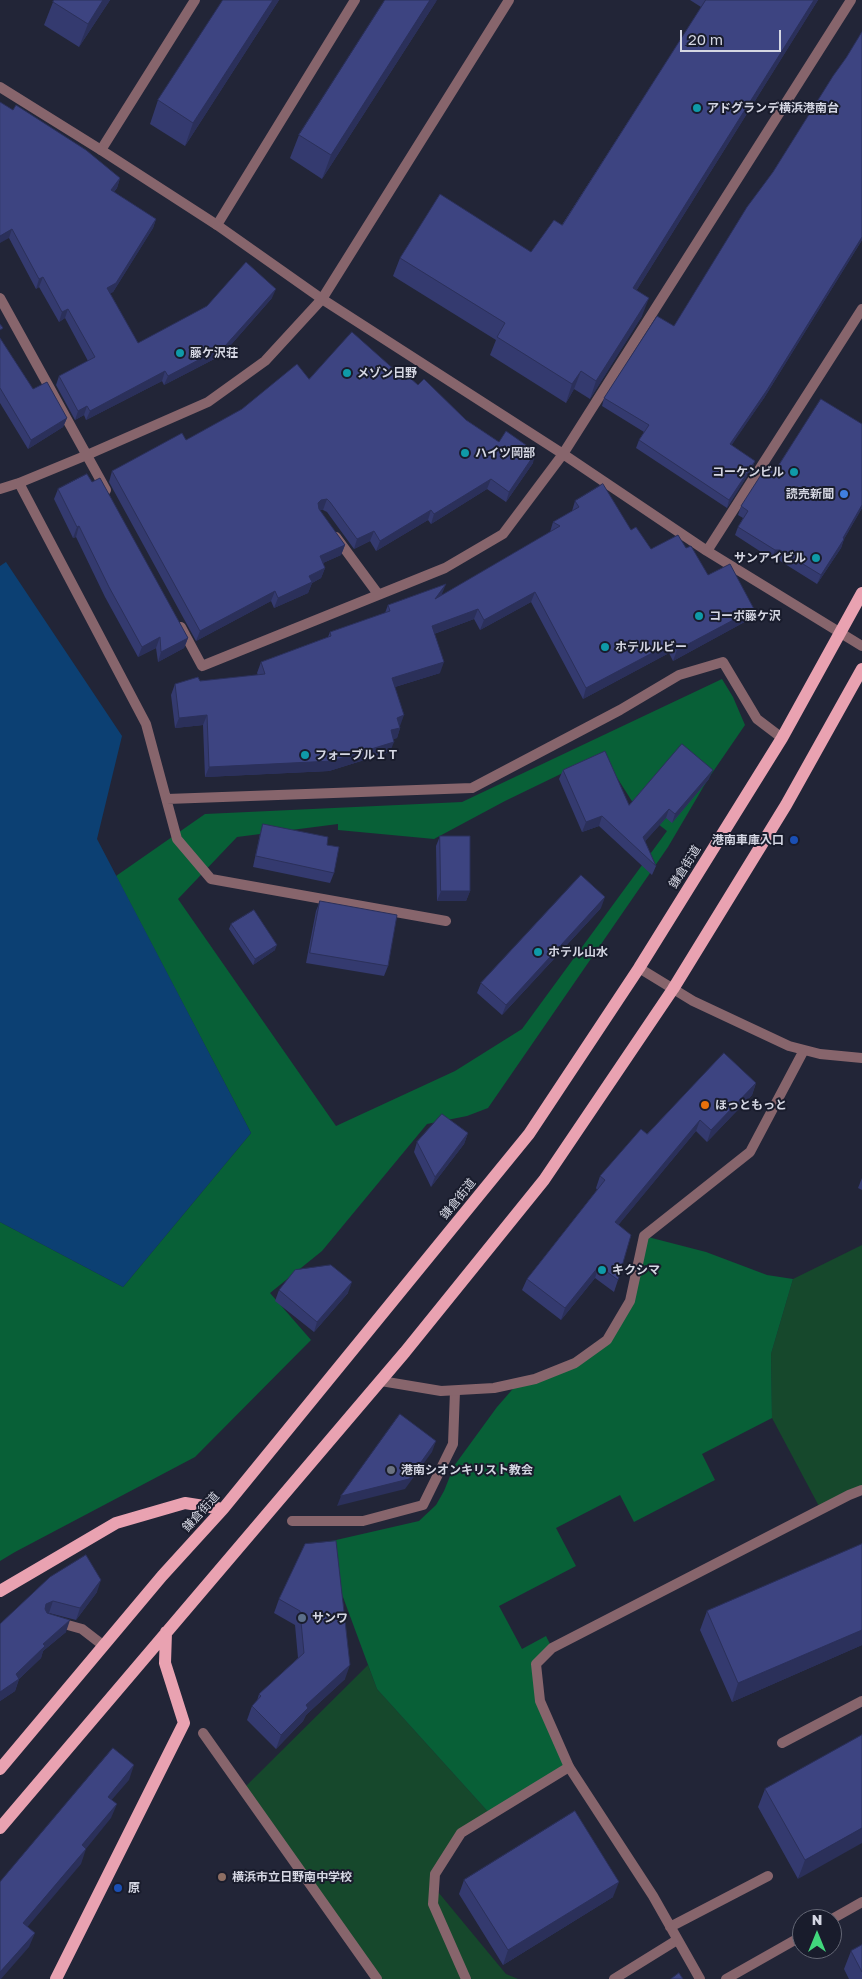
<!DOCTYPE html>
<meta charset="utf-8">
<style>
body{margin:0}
#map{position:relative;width:862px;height:1979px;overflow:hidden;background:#222537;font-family:"Golos Text",sans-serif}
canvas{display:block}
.north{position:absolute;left:792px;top:1909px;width:50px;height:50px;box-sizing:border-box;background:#191c2c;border:1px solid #646775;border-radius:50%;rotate:0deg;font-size:14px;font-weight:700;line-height:20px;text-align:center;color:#d5d7e3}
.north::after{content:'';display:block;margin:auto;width:18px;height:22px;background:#41d77c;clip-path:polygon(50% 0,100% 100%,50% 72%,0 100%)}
.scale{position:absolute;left:680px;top:30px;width:101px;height:22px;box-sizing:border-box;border:2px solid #d5d7e3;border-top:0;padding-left:6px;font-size:15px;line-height:18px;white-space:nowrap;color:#d5d7e3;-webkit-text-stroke:4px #191c2c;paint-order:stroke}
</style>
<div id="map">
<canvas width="862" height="1979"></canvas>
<div class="north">N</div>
<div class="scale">20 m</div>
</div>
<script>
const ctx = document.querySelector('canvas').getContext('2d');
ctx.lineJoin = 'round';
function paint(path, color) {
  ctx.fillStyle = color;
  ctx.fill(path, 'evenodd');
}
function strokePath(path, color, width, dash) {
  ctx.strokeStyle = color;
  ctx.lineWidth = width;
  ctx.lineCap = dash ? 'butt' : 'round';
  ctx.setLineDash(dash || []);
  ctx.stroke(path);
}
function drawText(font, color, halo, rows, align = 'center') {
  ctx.font = font + ' "Golos Text","Noto Sans JP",sans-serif';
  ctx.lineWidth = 4;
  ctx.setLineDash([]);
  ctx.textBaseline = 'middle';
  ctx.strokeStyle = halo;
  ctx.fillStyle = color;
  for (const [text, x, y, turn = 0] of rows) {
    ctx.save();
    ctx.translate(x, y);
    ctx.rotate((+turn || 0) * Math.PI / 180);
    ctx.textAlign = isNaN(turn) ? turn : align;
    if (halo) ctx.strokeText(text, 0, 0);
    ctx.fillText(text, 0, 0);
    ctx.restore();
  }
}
paint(new Path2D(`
 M862,1245V1492L821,1510L772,1418L771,1354L793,1279Z
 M368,1665L377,1689L491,1815L461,1833L434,1887L506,1974L518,1979H377L243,1789Z`), '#16482c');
paint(new Path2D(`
 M722,679L733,697L745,725L708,779L668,847L488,1108L467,1116L427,1124L322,1251L270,1293L311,1340L195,1457L15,1552L0,1561V1222L123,1287L251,1133L116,876L205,814L462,802ZM602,754L635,806L667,831L522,1029L455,1071L336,1126L178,899L237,837L338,824V830L434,839L505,801Z
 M644,1236L706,1252L767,1275L793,1279L771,1354L772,1418L702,1454L715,1480L634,1522L620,1495L556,1528L576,1566L499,1606L522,1649L546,1636L552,1648L536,1664L540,1701L569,1767L491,1815L377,1689L323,1543L419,1521L436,1505L444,1491L454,1466L497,1407L518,1383L535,1379L607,1340L630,1301Z`), '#086037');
paint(new Path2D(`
 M6,562L122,736L97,839L251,1133L123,1287L0,1222V566Z`), '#0c4073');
strokePath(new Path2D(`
 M101,150L195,0
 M217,225L355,0
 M57,1622L82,1629L104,1646
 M782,1743L862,1701
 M832,1919L862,1902
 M670,1927L768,1876
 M614,1979L677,1940
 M700,1979L653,1896L569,1767L540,1701L536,1664L552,1648L849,1495L862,1490
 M726,1979L802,1936`), '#87656c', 10);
strokePath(new Path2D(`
 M292,1521H363L423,1505L453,1444L455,1391
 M203,1733L377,1979
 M466,1979L433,1904L435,1874L461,1833L569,1767`), '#87656c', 10);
strokePath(new Path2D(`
 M0,87L101,150L217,225L322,299L563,454L707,551L862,646
 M0,298L106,490
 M19,483L146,724L177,839L211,879L446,921
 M0,489L19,483L87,455L208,402L265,361L322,299L509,0
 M336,537L378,594
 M707,551L862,309
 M181,627L202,666L445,568L503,534L563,454L851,0
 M167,799L472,788L620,710L679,675L723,662L757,719L782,738
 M639,968L693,1001L789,1046L820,1054L862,1058
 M381,1381L441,1391L494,1388L535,1379L575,1363L607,1340L630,1301L644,1236L750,1152L804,1050`), '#87656c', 10);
strokePath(new Path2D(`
 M0,1591L116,1523L185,1503L223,1509
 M0,1769L162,1576L223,1509L529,1134L639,968L782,738L862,593
 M0,1828L405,1352L544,1180L673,989L786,805L862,669
 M56,1979L184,1723L165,1663L166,1632`), '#e9a2b1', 12);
paint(new Path2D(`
 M110,0L79,47L44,25L53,2Z
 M223,0H279L185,146L150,124L158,100Z
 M437,0L322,179L290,158L299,135Z
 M690,0H818L636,291L642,316L590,399L574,389L566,403L490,355L496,340L393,276L400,258L531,252L562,225L701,7Z
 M862,32V240L764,398L731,445L755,461L752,468L727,508L636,448L639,440L644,432L602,406L604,398L674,326L846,58Z
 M0,102L120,178L117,188L114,192L156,219L153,228L113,292L110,293L138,343L272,298L222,355L164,385L162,381L86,420L84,415L75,420L56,385L59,376L88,361L65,318L59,322L39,287L36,289L9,238Z
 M0,338L33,389L67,418L63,427L28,449L0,403Z
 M309,379L406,380L418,385L466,420L499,442L533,463L506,502L487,489L431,524L428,520L376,551L370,541L354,549L327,512L323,510H319L345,545L341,555L323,563L325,568L321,578L312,583L308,593L274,608L271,601L196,641L109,482L112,471L186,440Z
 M862,424V508L844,539L841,548L817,584L777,559H772L735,535L738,527L743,518L738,515L741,506L774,472Z
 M92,482L188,638L184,648L158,662L156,648L138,657L105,597L76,537L73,538L54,499L58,489Z
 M575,501L631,530L651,549L686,548L708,575L750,619L673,661L669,653L583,699L531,602L480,630L474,619L434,634L440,673L395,687L400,728L397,738L393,739L390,752L329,771L205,777L203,725L175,728L171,695L175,684L200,681L258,675L257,673L261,662L328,637L330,632L385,613L388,605L442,594L441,596L550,532L553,522L572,511Z
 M563,770L629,805L709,779L672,823L666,818L645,841L656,866L652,875L599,826L582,832L559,779Z
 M263,824L327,845L334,873L330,883L253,867L260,834Z
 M440,836L470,891L466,901H437L436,846Z
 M320,901L388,966L384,976L306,963L316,911Z
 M601,908L502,1015L477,993L481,983Z
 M231,924L275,950L253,965L229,929Z
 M756,1083L752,1095L707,1142L696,1131L618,1225V1280L614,1292L595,1278L561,1320L522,1290L527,1279L597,1190L596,1188L600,1176L647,1134Z
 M468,1133L464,1144L431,1187L414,1152L417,1142Z
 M862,1178V1190L858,1188Z
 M279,1290L348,1293L314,1332L275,1301Z
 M305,1544L345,1679L306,1715L303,1721L276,1749L247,1720L252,1706L257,1701L259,1694L298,1658L295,1625L274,1613L279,1599Z
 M862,1544V1645L732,1702L700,1630L707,1611Z
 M50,1577L97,1592L76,1620L49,1613L66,1632L43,1651L41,1658L19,1679L15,1691L0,1701V1624Z
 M862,1735L798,1879L758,1807L765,1789Z
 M464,1880L613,1897L503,1965L459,1894Z
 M862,1945V1979H849L844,1969L851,1951Z`), '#343a6f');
paint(new Path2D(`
 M103,0H110L79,47L88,24Z
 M273,0H279L185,146L193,123Z
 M430,0H437L322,179L331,155Z
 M814,0H818L626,307L633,288Z
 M120,178L117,188L107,199L111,190Z
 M156,219L153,228L113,292L104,297L107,288Z
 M12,229L9,238L0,243V236Z
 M862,237V240L764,398L727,452L730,444Z
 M43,277L39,287L36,289L39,279Z
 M276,289L272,298L222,355L164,385L168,376Z
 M649,298L642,316L590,399L596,381Z
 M68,309L65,318L59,322L62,312Z
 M165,371L162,381L86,420L90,411Z
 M581,371L574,389L566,403L572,384Z
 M87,406L84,415L75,420L78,411Z
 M67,418L63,427L28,449L31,440Z
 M536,452L533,463L506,502L509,492Z
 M755,461L752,468L727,508L729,500Z
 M491,479L487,489L431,524L434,514Z
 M327,499L323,510H317L318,503L321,500Z
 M862,505V508L844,539L841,548L817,584L821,575Z
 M431,510L428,520L376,551L380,541Z
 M79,526L76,537L73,538L77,527Z
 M374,531L370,541L354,549L357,539Z
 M345,545L341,555L316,566L320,556Z
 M775,550H780L777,559H772Z
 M325,568L321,578L312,583L308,593L274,608L278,598L309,576Z
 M446,584L442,594L431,610L435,599Z
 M275,591L271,601L196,641L200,631Z
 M535,592L531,602L480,630L484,620Z
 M478,609L474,619L428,636L432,626Z
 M754,609L750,619L673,661L677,650Z
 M160,637L156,648L138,657L142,647Z
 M188,638L184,648L158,662L161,652Z
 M673,642L669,653L583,699L586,688Z
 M444,662L440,673L388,689L392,678Z
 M207,715L203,725L175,728L179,718Z
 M404,715L400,726L397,718Z
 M400,728L397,738L387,741L391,730Z
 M394,742L390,752L329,771L205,777L209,767Z
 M713,770L709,779L672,823L675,814Z
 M669,809L666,818L640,847L643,837Z
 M602,816L599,826L582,832L586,822Z
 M441,891H470L466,901H437Z
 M605,897L601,908L502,1015L506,1005Z
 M277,945L275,950L253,965L255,959Z
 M756,1083L752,1095L707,1142L711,1130Z
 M700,1120L696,1131L611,1234L615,1222Z
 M468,1133L464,1144L431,1187L435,1177Z
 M599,1266L595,1278L561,1320L565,1308Z
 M352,1282L348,1293L314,1332L317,1322Z
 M436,1441L432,1452L405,1489L337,1506L341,1496Z
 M101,1580L97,1592L76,1620L80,1608Z
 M53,1601L49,1613L42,1616L46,1604Z
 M70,1620L66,1632L43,1651L41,1658L19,1679L15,1691L0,1701V1692L16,1674L43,1644Z
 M862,1630V1645L732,1702L738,1683Z
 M350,1665L345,1679L306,1715L303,1721L276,1749L281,1735L306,1705Z
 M134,1765L129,1780L102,1811L108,1797Z
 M117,1804L111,1818L77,1860L82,1845Z
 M862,1828V1843L798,1879L805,1860Z
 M86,1849L81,1864L18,1938L23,1923Z
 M619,1882L613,1897L503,1965L508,1950Z
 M35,1933L29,1947L1,1979H0V1972Z`), '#2b305a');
const building = new Path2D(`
 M54,0H103L88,24L53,2Z
 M223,0H273L193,123L158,100Z
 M385,0H430L331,155L299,135Z
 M706,0H814L633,288L649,298L596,381L581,371L572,384L497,337L505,323L400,258L440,194L531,252L554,220L562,225Z
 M862,32V237L767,390L730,444L755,461L729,500L639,440L649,425L604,398L657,316L674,326L747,207L773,172L833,76L846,58Z
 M0,102L13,110L16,105L86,150L120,178L111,190L156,219L116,283L107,288L138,343L207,306L246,262L276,289L225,346L168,376L165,371L90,411L87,406L78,411L59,376L95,357L68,309L62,312L43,277L39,279L12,229L0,236Z
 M0,324L3,328L0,330Z
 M352,332L406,380L409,377L418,385L424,379L466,420L499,442L506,431L536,452L509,492L491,479L434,514L431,510L380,541L374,531L357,539L330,502L327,499L321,500L318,503L319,509L345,545L320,556L325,568L309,576L312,582L278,598L275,591L200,631L112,471L182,433L186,440L242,409L297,364L309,379Z
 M0,338L33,389L47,382L67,418L31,440L0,388Z
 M821,399L862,424V505L843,538L844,539L821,575L780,550H775L738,527L748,511L741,506L766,467L774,472Z
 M87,474L92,482L100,478L188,638L161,652L160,637L142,647L109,587L79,526L77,527L58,489Z
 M603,484L631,530L636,527L651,549L678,535L686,548L691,546L708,575L730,564L754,609L677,650L673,642L586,688L535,592L484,620L478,609L432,626L444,662L392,678L404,715L397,718L400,728L391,730L394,742L332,761L209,767L207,715L179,718L175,684L198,677L200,681L265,674L261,662L331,636L330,632L390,611L388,605L446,584L435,599L560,526L553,522L579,507L575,501Z
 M682,744L713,770L675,814L669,809L643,837L656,866L602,816L586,822L563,770L605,751L629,805Z
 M263,824L328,837L327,845L339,847L334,873L256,856Z
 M440,836H470V891H441Z
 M581,875L605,897L506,1005L481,983Z
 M320,901L397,915L388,966L310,953Z
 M254,910L277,945L255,959L231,924Z
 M724,1053L756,1083L711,1130L700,1120L615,1222L631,1235L618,1280L599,1266L565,1308L527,1279L605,1180L600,1176L641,1129L647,1134Z
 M442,1114L468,1133L435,1177L417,1142Z
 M331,1265L352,1282L317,1322L279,1290L295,1270Z
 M400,1414L436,1441L409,1479L341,1496Z
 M336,1541L350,1665L306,1705L308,1708L281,1735L252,1706L261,1696L259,1694L304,1653L300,1611L279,1599L305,1544Z
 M862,1544V1630L738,1683L707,1611Z
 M86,1555L101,1580L80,1608L53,1601L46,1604L45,1609L47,1613L70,1620L43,1644L45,1646L16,1674L19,1679L0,1692V1624L50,1577Z
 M862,1735V1828L805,1860L765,1789Z
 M113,1748L134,1765L108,1797L117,1804L82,1845L86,1849L23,1923L35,1933L0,1972V1882Z
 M575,1811L619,1882L508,1950L464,1880Z
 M862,1945V1972L851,1951Z
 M679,1973L683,1979H671Z`);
paint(building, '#3d4481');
strokePath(building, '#2b305a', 1);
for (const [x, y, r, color] of [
 [697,108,5,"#0f9aa8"],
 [180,353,5,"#0f9aa8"],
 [347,373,5,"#0f9aa8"],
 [465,453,5,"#0f9aa8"],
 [794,472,5,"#0f9aa8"],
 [844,494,5,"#3f7fe0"],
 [816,558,5,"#0f9aa8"],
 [699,616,5,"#0f9aa8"],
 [605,647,5,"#0f9aa8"],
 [305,755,5,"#0f9aa8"],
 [794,840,5,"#1a4fb4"],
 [538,952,5,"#0f9aa8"],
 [705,1105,5,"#e8710a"],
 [602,1270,5,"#0f9aa8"],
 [391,1470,5,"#6b7280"],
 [302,1618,5,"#5c6f8a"],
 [222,1877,5,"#8d6e63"],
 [118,1888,5,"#1a4fb4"]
]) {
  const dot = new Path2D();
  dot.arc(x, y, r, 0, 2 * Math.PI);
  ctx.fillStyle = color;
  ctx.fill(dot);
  strokePath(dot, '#191c2c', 2);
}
drawText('bold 12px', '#d5d7e3', '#191c2c', [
 ["アドグランデ横浜港南台",707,108],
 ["藤ケ沢荘",190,353],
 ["メゾン日野",357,373],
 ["ハイツ岡部",475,453],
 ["コーケンビル",784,472,"right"],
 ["読売新聞",834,494,"right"],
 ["サンアイビル",806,558,"right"],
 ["コーポ藤ケ沢",709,616],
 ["ホテルルビー",615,647],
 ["フォーブルＩＴ",315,755],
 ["港南車庫入口",784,840,"right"],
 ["ホテル山水",548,952],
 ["ほっともっと",715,1105],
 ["キクシマ",612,1270],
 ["港南シオンキリスト教会",401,1470],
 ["サンワ",312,1618],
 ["横浜市立日野南中学校",232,1877],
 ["原",128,1888]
], 'left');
drawText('12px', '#d5d7e3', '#191c2c', [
 ["鎌倉街道",685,867,-58],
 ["鎌倉街道",458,1199,-51],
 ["鎌倉街道",201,1512,-48]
]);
</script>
